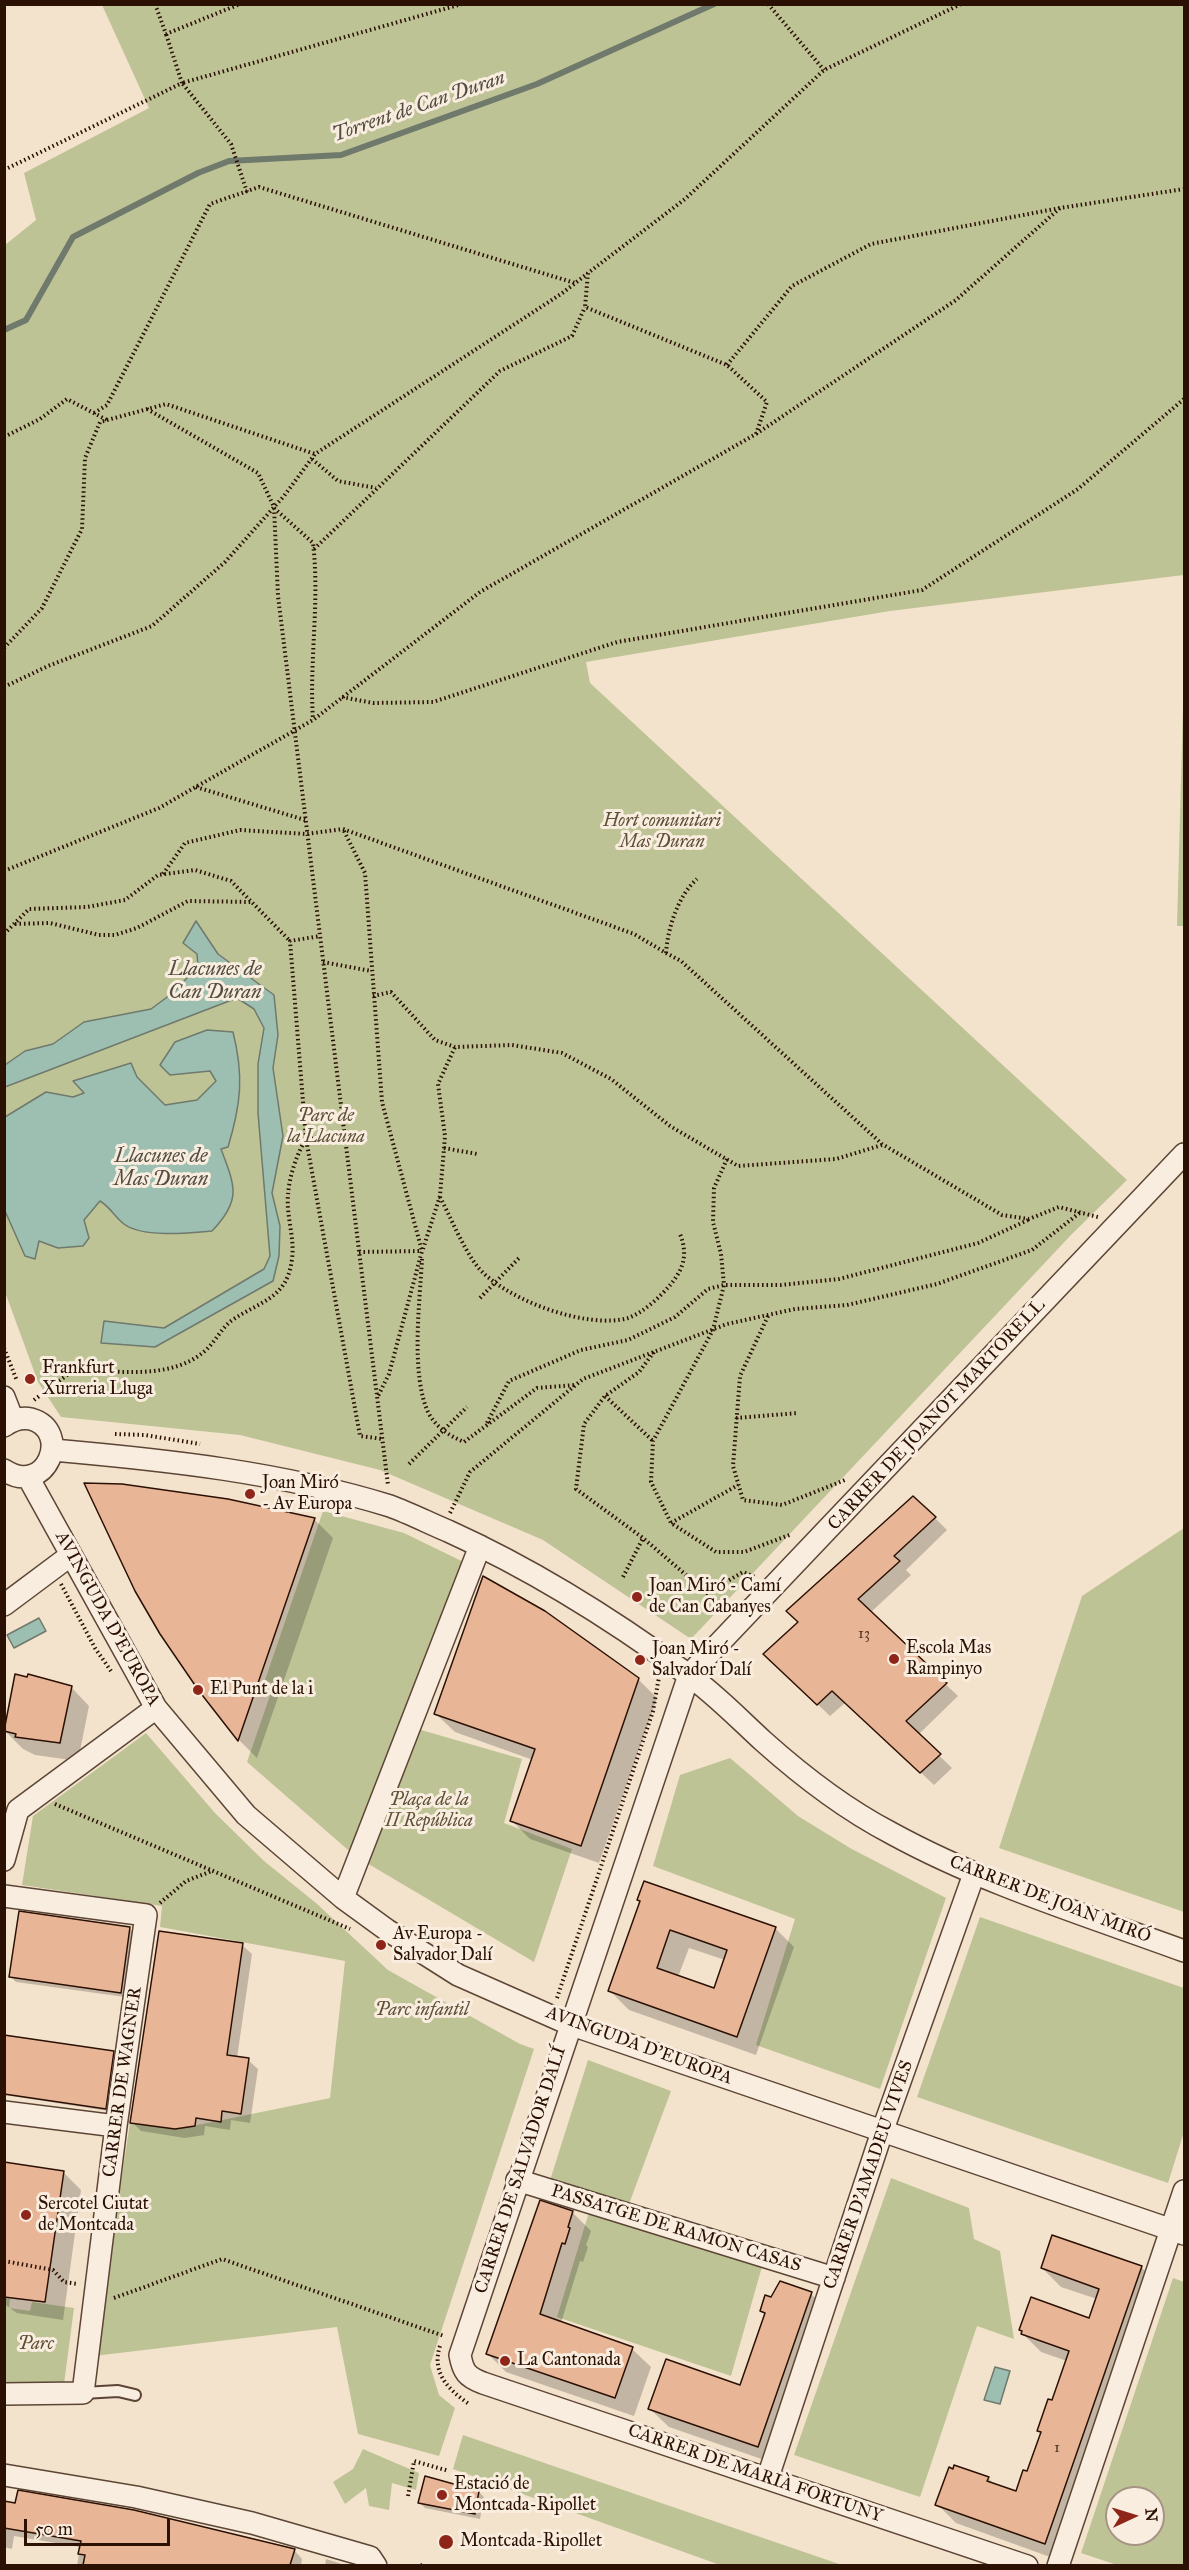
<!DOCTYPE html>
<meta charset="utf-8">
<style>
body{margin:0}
#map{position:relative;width:1189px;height:2570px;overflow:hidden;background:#f4e3cc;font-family:"IM FELL Great Primer",serif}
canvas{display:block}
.frame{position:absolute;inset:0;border:6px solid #2b1004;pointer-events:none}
.north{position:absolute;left:1105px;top:2486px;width:60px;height:60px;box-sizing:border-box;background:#f8edde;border:2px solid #a69587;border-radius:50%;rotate:86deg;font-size:16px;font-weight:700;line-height:24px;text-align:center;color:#2b1004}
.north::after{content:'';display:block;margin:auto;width:21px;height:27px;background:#8f2418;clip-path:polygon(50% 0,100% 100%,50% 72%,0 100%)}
.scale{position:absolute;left:24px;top:2519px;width:146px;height:27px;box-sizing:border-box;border:3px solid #2b1004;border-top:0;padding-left:8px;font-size:18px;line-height:21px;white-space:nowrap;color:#2b1004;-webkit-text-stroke:4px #f8edde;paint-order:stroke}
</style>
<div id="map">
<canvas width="1189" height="2570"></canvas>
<div class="frame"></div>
<div class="north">N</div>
<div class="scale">50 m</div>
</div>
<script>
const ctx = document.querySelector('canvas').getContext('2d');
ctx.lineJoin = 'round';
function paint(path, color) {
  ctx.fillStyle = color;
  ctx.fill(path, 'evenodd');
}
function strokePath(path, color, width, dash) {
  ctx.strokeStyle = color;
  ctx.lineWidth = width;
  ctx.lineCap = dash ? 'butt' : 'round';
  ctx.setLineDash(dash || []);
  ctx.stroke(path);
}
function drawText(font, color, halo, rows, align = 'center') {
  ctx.font = font + ' "IM FELL Great Primer",serif';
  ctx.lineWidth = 6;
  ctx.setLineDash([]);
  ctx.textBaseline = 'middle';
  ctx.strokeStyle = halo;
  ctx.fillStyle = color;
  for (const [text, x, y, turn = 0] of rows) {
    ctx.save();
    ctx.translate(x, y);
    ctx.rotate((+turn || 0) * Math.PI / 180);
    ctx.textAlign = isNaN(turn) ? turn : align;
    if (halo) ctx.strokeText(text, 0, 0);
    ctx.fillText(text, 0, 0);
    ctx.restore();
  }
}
paint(new Path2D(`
 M102,5H1184V575L890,611L586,662L590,683L1127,1180L1071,1235L691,1639L543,1540L380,1470L240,1435L61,1417L38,1382L5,1292V245L36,220L24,173L149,108Z
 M1184,669V926H1177Z
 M323,1511L404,1533L480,1570L421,1730L522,1759L504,1823L572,1849L534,1962L355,1856L247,1762L274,1684L265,1680Z
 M1184,1528V1912L999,1848L1082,1596Z
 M146,1733L215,1813L264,1861L316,1903L388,1970L520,2044L534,2049L430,2365L439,2395L455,2408L439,2456L358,2434L337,2327L94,2356L130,2123L178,2129L330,2098L345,1961L160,1927L162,1906L22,1885L33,1816Z
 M730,1758L798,1816L850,1848L946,1898L880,2089L756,2045L795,1919L653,1866L680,1775Z
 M980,1917L1184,1988V2132L1168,2183L917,2097Z
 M588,2060L671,2091L629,2204L767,2249L731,2376L557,2317L590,2209L546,2193Z
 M891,2178L969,2208L974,2239L1000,2251L1014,2339L977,2326L920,2497L794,2455Z
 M1173,2278L1184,2282V2565H1117L1081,2553ZM1117,2498H1153V2534H1117Z
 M5,2298L10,2299L9,2308L30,2311L32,2302L74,2308L64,2384L5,2385Z
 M463,2435L842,2565H720L453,2469Z
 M363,2449L419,2473L416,2490L392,2483L389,2510L369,2506L366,2488L345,2504L333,2482L353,2469Z`), '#bec396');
const water = new Path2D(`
 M196,921L218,954L274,995L278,1035L273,1068L283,1136L272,1193L280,1226L279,1256L273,1281L155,1347L101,1343L104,1321L164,1328L264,1269L270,1256L258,1113V1064L264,1028L254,1009L237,998L5,1087V1065L25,1051L53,1044L84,1022L151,1009L174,992L198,966L197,954L183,943Z
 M207,1030L233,1032C244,1076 241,1104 228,1147L221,1149C235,1186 242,1200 212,1231C190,1233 142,1238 124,1224C115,1217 110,1207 100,1201L84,1220L89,1238L83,1246L58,1248L39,1241L35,1259L25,1256L5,1211V1117L46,1092L73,1097L84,1093L73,1081L131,1063L137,1077L165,1105L197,1100L216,1081L210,1071L170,1075L160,1065L175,1042Z
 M39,1618L46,1631L14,1648L7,1635Z
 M995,2367L1010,2371L1000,2404L984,2400Z`);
paint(water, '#9dbfb1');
strokePath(water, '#6f796c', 1.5);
paint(new Path2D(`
 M935,1518L947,1530L906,1570L911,1575L870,1613L958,1696L918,1735L952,1768L934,1785L846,1702L830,1716L765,1654Z
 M314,1519L333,1538L257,1758L239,1740L188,1674Z
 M638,1679L657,1698L599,1863L530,1839L512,1821L533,1760L455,1732L436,1714Z
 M71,1687L89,1706L78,1761L35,1755L23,1749L5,1731Z
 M641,1902L775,1928L794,1947L756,2055L629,2010L610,1991ZM689,1948L725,1960L715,1990L678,1977Z
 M129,1928L134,1933L125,1997L16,1982L11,1977Z
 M242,1945L252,1954L237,2058L248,2060L258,2069L250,2123L231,2120L230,2130L205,2126L204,2135L185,2138L141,2131L132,2122Z
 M4,2036L113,2053L116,2055L108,2111L4,2095Z
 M4,2164L63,2172L81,2190L63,2320L17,2313L4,2304Z
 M572,2212L591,2231L586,2245L588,2247L583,2262L580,2261L561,2323L632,2349L651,2367L634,2416L506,2372L487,2353Z
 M1141,2267L1160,2286L1064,2562L956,2523L937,2504L988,2478L995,2485L1017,2493L1028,2473L1042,2434L1038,2431L1053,2402L1067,2361L1041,2352L1023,2334L1090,2320L1097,2299L1061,2287L1042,2268Z
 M811,2294L830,2312L776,2464L669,2427L650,2409L741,2387L766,2315L762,2311L772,2299Z
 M479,2492L484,2497L480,2519L425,2508L420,2503Z
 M4,2503L294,2550L302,2559L301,2566H77L80,2547L14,2536L12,2549L4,2547Z
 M326,2559L348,2566H325Z`), '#0003');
strokePath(new Path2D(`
 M4,330L26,320L73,237L198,173L229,161L341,155L537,84L714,4`), '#6f796c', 6);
const building = new Path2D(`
 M84,1483L122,1484L228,1499L315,1518L238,1741L199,1691L160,1634L135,1591Z
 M913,1496L936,1517L894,1556L900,1561L858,1599L947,1683L906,1721L941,1754L920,1773L832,1691L817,1705L763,1654L798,1622L786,1611Z
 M483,1576L545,1611L639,1678L581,1846L510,1821L535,1749L434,1714Z
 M15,1674L27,1677L28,1674L72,1686L60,1743L15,1737L16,1734L4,1731Z
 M644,1881L776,1927L737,2037L608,1991L640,1901L637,1900ZM670,1930L727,1950L714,1988L657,1968Z
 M19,1911L130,1927L121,1993L9,1977Z
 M159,1931L243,1943L227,2055L249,2058L241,2114L222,2111L221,2122L196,2118L195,2126L175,2129L130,2123Z
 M4,2035L114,2051L106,2109L4,2094Z
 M4,2162L64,2171L45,2302L4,2297Z
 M540,2200L573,2211L568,2227L570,2228L565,2244L562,2243L540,2314L633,2347L615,2398L486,2354Z
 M1052,2235L1142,2266L1045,2544L935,2505L949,2467L953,2469L954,2465L989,2477L987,2481L1016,2491L1023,2470L1027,2471L1041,2432L1037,2431L1048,2399L1052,2400L1069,2351L1021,2334L1022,2331L1019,2330L1031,2297L1089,2318L1099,2289L1041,2268Z
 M780,2281L812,2292L758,2447L648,2409L666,2359L740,2385L765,2313L760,2311L765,2295L771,2297Z
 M425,2476L479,2491L475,2514L418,2503Z
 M18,2490L134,2510L295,2549L290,2565H83L85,2555L78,2554L81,2541L4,2528V2501L15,2503Z`);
paint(building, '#e8b697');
strokePath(building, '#2b1004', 1.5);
const lane = new Path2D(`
 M83,2393L118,2391L135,2395`);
const street = new Path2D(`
 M4,1397L13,1420
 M4,1426C12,1420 21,1417 31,1419C73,1431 46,1498 4,1470
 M53,1450C166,1460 280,1472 390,1506C409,1513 429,1523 448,1531C532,1569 612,1619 687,1674C714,1693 738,1718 763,1741C801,1775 845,1809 891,1833C984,1884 1086,1915 1184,1951
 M28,1477L156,1708L246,1815L343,1898L387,1930L458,1975L569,2024L1184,2234
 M4,1605L71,1555
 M4,1860L18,1810L156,1708
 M4,1896L146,1915L116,2126L83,2393L4,2394
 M343,1898L480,1546
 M4,2112L116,2126
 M517,2180L834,2278
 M4,2475L136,2497L252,2523L370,2557L376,2566
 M768,2477L882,2132L974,1874
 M1027,2566L483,2383C467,2377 463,2372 460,2355L689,1675L1184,1154
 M1058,2566L1184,2191`);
strokePath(lane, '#5d4536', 14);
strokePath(street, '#5d4536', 24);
strokePath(new Path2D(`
 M155,4L166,34L240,4
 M768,4L824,70
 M4,170L182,83L166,34
 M247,192L231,144L182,83L462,4
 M727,365L792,286L871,244L1060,208
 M147,409L258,473L274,507L278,596L388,1485
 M94,413L107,405L210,204L259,187L575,283
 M756,434L956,300L1060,208L1184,189
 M4,437L40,419L67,399L107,420
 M312,459L338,481L376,488
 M274,508L313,543C320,602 309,661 313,720
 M314,549L500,371L572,336L585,307
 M4,648L42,608L82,529L85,458L100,422L166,404L315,454
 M4,687L48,666L152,626L225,562L284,496L315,454L561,294L587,274
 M342,697L373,703L433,702L617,642L922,590L1078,489L1184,399
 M196,787L305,820
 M344,831L365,873L382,1102L422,1251L389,1374L378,1396
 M4,871L159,808L313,720L480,592L756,434L767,402L727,365L585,307L588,273L685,199L824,70L961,4
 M163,874L185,843L240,830L306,834L343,829L634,934L666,953L681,961L882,1144L1002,1215L1029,1219L1059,1207L1098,1217
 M15,924L50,923L99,935H115L137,928L188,901L252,902
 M4,934L29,909L87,907L125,900L158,875L195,870L231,881L290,941
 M666,953C668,927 678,896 697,879
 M323,962L371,971
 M373,996L391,992L435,1040L455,1047L512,1045L562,1053L611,1079L670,1126L738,1166L836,1159L882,1145
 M344,1132L306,1139L360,1436L383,1439
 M444,1148L477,1154
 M727,1159L714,1188L713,1222L721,1254L724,1285L713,1330L653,1441L651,1482L671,1523L716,1552H744L792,1534
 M440,1197C451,1218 463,1248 477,1266C503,1299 587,1330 628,1318C643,1313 661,1296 671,1284C684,1268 688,1254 680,1234
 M423,1249L440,1196L445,1136L438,1084L455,1047
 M359,1252L422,1251
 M422,1259C420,1301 410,1376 429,1414C437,1428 450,1436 464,1442L537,1388L575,1385
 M480,1298L519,1258
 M768,1316L740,1376L733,1466L743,1500L782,1505L845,1480
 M4,1348L17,1381
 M654,1352L639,1372L605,1396L584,1424L576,1489L643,1538L707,1593L743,1572L755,1577
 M605,1396L653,1441
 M34,1400L75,1369C117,1371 173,1381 207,1349C216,1340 222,1328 231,1321C259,1301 287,1300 292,1259C295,1238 286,1216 288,1195C289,1177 297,1153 306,1139L290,941L320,936
 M736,1418L798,1413
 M487,1423L509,1381L581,1350L628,1340L675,1317L708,1289L724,1285H781L839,1279L978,1243L1028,1220
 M115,1434L145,1435L200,1444
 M409,1464L467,1407
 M450,1513L470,1472L583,1379L727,1324L795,1309L847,1305L937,1284L1032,1250L1082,1211
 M671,1523L738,1485
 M623,1577L643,1538
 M61,1584L95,1648L111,1671
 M55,1804L350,1929
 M160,1903L186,1881L212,1871
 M557,1998L653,1711L659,1677
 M4,2261L53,2270L64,2282L78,2284
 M114,2298L222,2259L444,2336
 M440,2346C431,2373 449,2390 469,2404
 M408,2496L414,2461L449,2471
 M420,2564L421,2566`), '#2b1004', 4, [1.5, 3]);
strokePath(lane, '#f8edde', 10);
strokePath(street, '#f8edde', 21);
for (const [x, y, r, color] of [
 [30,1379,6,"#8f2418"],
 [250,1494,6,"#8f2418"],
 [637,1597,6,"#8f2418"],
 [894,1659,6,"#8f2418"],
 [640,1660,6,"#8f2418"],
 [198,1690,6,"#8f2418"],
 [381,1945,6,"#8f2418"],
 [26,2215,6,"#8f2418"],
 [505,2361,6,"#8f2418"],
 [442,2495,6,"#8f2418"],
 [446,2542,8,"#8f2418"]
]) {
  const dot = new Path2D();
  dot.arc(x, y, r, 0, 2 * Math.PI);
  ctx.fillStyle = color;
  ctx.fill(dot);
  strokePath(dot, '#f8edde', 2);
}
drawText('15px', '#5a3a29', null, [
 ["13",864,1634],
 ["1",1057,2448]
]);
drawText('italic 18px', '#5e4f37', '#f8edde', [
 ["Hort comunitari",662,822],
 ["Mas Duran",662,843],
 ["Parc de",326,1117],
 ["la Llacuna",326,1138],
 ["Plaça de la",429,1801],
 ["II República",429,1822],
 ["Parc infantil",422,2011],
 ["Parc",36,2345]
]);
drawText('18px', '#2b1004', '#f8edde', [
 ["Frankfurt",42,1369],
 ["Xurreria Lluga",42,1390],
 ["Joan Miró",262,1484],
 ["- Av Europa",262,1505],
 ["Joan Miró - Camí",649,1587],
 ["de Can Cabanyes",649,1608],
 ["Escola Mas",906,1649],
 ["Rampinyo",906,1670],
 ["Joan Miró -",652,1650],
 ["Salvador Dalí",652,1671],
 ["El Punt de la i",210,1690],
 ["Av Europa -",393,1935],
 ["Salvador Dalí",393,1956],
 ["Sercotel Ciutat",38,2205],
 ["de Montcada",38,2226],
 ["La Cantonada",517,2361],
 ["Estació de",454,2485],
 ["Montcada-Ripollet",454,2506],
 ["Montcada-Ripollet",460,2542]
], 'left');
drawText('18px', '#2b1004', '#f8edde', [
 ["CARRER DE JOANOT MARTORELL",937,1415,-47],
 ["AVINGUDA D'EUROPA",107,1619,61],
 ["CARRER DE JOAN MIRÓ",1050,1900,21],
 ["AVINGUDA D'EUROPA",639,2046,20],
 ["CARRER DE WAGNER",123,2082,-82],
 ["CARRER DE SALVADOR DALÍ",521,2170,-72],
 ["CARRER D'AMADEU VIVES",869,2175,-71],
 ["PASSATGE DE RAMON CASAS",676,2229,17],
 ["CARRER DE MARIÀ FORTUNY",755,2474,19]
]);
drawText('italic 20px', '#534d41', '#f8edde', [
 ["Torrent de Can Duran",419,107,-19],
 ["Llacunes de",215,970],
 ["Can Duran",215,993],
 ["Llacunes de",161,1157],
 ["Mas Duran",161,1180]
]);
</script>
